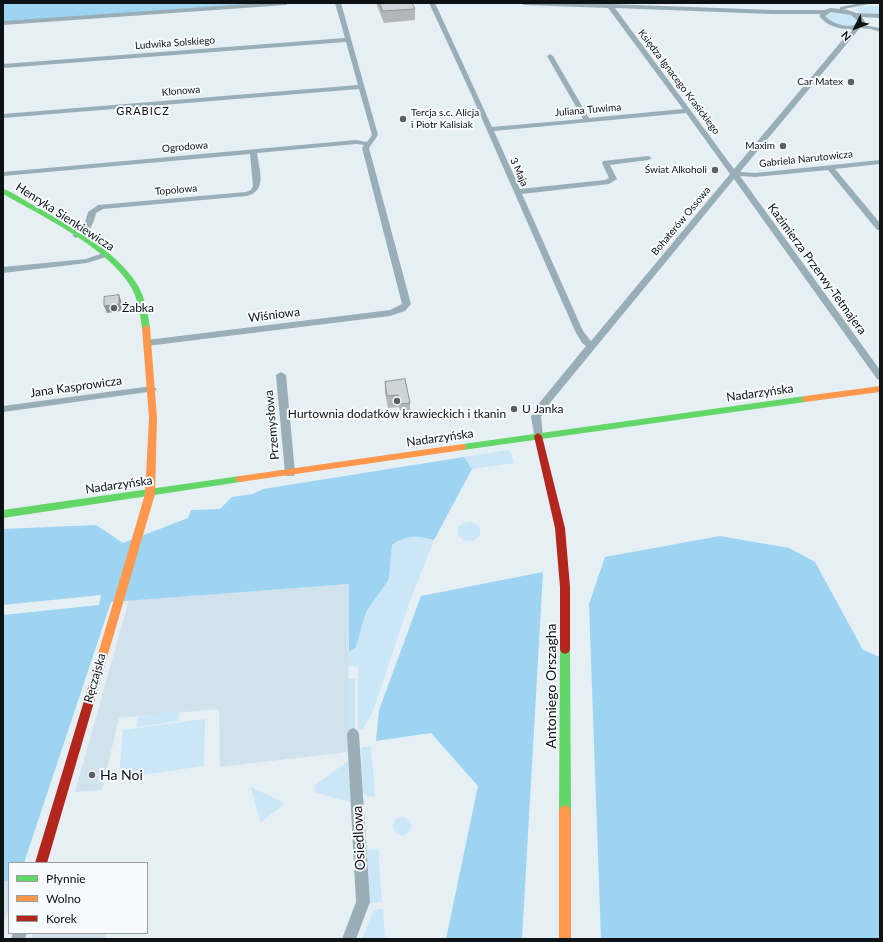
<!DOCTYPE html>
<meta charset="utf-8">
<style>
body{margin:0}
#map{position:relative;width:883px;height:942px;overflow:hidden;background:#e6eff4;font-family:Lato,sans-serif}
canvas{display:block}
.frame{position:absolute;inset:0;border:4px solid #0d1215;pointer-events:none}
.legend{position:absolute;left:8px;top:862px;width:140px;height:72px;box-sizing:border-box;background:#f8fbfd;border:1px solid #9a9ea0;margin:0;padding:5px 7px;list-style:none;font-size:12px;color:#0d1215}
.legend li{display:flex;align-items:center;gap:8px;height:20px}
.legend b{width:20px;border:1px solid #9a9ea0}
.north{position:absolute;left:835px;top:8px;width:40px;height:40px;-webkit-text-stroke:3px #f8fbfd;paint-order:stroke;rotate:228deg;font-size:11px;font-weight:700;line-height:16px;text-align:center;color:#0d1215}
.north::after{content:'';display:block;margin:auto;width:14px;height:18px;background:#0d1215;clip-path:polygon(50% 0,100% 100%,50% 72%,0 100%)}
</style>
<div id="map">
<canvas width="883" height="942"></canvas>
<div class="frame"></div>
<ul class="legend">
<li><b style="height:5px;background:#63d668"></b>Płynnie</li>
<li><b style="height:5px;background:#ff974d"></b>Wolno</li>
<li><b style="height:5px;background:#b3261e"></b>Korek</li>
</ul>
<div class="north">N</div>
</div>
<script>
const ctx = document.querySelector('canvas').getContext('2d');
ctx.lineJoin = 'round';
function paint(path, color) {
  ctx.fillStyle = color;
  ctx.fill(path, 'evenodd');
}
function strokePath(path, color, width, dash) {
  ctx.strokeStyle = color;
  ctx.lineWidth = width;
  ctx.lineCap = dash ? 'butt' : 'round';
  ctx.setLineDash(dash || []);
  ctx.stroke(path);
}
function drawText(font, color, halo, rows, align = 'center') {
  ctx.font = font + ' Lato,sans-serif';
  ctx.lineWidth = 4;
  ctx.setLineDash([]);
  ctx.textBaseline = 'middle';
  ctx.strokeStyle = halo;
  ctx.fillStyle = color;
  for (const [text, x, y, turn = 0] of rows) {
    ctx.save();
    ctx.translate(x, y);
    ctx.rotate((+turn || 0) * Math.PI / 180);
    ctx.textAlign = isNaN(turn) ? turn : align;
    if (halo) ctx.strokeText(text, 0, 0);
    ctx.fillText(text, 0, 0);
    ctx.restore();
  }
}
paint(new Path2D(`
 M349,584L348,752L220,767L219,709L119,718L102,790L75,792L129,600Z
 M9,881V908L3,926V882Z
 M33,933H105V939H31Z`), '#d2e2ec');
paint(new Path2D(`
 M870,5L880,6V15L861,13L856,10L859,7Z
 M832,12L849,13L859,21L858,23C846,29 836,24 825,17L827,13Z
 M508,450L511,453L514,463L472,469L464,457Z
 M467,522H472L480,527V535L473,541L463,540L457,534L459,526Z
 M415,536L434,540L411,598L373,711L363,729L358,730V666L348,667L349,652L356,647L366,612L389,579L392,545L401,539Z
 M348,679H355V730L348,731Z
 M179,711L178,721L137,727L138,717Z
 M205,719L204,766L119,778L123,730Z
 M363,747H371L375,796L368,797L363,792L361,749Z
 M348,761L351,802L316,793L314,790L315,785Z
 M251,787L284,803V804L261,822L260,821Z
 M393 826a9 9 0 1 1 18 0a9 9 0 1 1-18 0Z
 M378,849L382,902L370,903L367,850Z
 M383,909L385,939H362L374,910Z`), '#cae6f7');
paint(new Path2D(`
 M3,3H270L3,23Z
 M464,457L472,469L434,540C417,536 408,534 392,545L389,579L366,612L356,647L349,652V584L111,602L24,863H9V881L3,882V615L99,605L101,595L3,605V529L96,525L123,543L188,518L191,510L220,509L232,497L253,494L263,489Z
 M720,536L789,548L815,562L863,650L880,657V939H601L589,604L605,557Z
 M543,572L522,939H446L478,786L431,733L376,741L379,710L421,596Z`), '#9cd4f2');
paint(new Path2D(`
 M262,3H289L286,5L3,25V21Z
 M335,3H341L378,135L369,148L411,304L405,311L390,316L147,346L144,345L143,343L147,340L390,310L402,304L362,148L364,145L356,144L257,153C259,170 268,190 247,196L103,209L96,213C93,226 89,234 76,238L72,236L84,226L88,212L98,205L246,192L251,190L253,186L250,154L3,176V172L356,140L367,142L372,135L359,89L3,118V114L358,85L346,42L3,68V64L345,38Z
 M429,3H435L492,127L583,119L547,56L550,54L553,56L589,118L683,109L608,8L524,5L521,3H609L611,4L772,10H824L831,8L840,9V7L861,3H874L844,9L857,13L880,14V18L862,17L865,22L863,25L880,28V32L871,29L860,28L740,172L755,173L880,160V164L835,169L880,223V230H877L828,170L755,177L740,176L880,370V380L877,379L734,179L545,409L541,417L543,436L541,439H535L531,417L536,407L586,346L582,343L575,331L468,87ZM615,8L772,14H821L819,16C828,27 841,30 854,29L845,37L734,169ZM831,12L851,15L859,22C850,30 833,24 825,16ZM686,113L730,174L591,341L583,331L522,194L609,184L617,179L610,165L648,160L652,158L648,156L603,161L602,163L609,178L605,180L520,189L494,131Z
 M103,253L107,255L106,257L87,263L3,273V267L86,259Z
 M281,372L286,375L295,473L294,476H286L285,473L276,375Z
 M152,386L157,389L155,391L3,412V406Z
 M353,728L357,730L359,734L370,902L356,939H342L356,902L347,734L349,730Z
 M13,933H27L25,939H11Z`), '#9aaeb8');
paint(new Path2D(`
 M3,189C13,192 23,200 33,205C68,225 115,249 137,284C145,297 148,313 150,328L149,330L146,331L142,328C140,314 138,299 131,287C108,248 42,216 3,194Z
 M805,396L809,399L805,402L463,450L459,447L463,444Z
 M240,476L243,477L245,479L243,481L240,482L3,518V510Z
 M565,644L569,646L570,649L571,811L569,815L565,817L561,815L559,811L560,649L561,646Z`), '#63d668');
paint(new Path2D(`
 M146,325L150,328L157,418L155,494L106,661L105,664L101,666L97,664L96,661L145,494L149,418L142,328Z
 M880,386V392L805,402L801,399L805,396Z
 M463,444L467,447L463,450L240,482L237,481L235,479L237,477L240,476Z
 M565,805L569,807L571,811V939H559V811L561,807Z`), '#ff974d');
paint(new Path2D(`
 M538,433L542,436L565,528L570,587V649L569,652L565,654L561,652L560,649V587L555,528L534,436Z
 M101,656L105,658L106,661L47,863H35L96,661L97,658Z`), '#b3261e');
paint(new Path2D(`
 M376,3H412L415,9V20L384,23Z
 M385,382L410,403V414L401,415L399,407L388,408L385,393Z`), '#b1b6bb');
paint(new Path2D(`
 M119,295L122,303L121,311L107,313L104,306Z`), '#909498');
const building = new Path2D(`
 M380,3H412L415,9L383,11Z
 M119,295V304L104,306V297Z
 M405,379L410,403L400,404L398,395L387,396L385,382Z`);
paint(building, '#ced4d9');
strokePath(building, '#909498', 1);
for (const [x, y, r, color] of [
 [851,82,4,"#595f63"],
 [403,119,4,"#595f63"],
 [783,146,4,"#595f63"],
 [715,170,4,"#595f63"],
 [114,308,4,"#595f63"],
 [397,401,4,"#595f63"],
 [514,409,4,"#595f63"],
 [92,775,4,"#595f63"]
]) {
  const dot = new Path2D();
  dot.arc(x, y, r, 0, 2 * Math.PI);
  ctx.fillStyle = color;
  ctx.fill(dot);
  strokePath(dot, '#f8fbfd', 1.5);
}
drawText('10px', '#0d1215', '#f8fbfd', [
 ["Ludwika Solskiego",175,43,-4],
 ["Księdza Ignacego Krasickiego",679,82,53],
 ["Klonowa",181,91,-5],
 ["Juliana Tuwima",588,110,-5],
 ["Ogrodowa",185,147,-5],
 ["Gabriela Narutowicza",806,159,-6],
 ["3 Maja",519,172,66],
 ["Topolowa",176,190,-5],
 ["Bohaterów Ossowa",681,221,-50]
]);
drawText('10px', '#0d1215', '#f8fbfd', [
 ["Car Matex",843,82],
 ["Tercja s.c. Alicja",411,113,"left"],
 ["i Piotr Kalisiak",411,125,"left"],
 ["Maxim",775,146],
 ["Świat Alkoholi",707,170]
], 'right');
ctx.letterSpacing = '1px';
drawText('11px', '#0d1215', '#f8fbfd', [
 ["GRABICZ",143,111]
]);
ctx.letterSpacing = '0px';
drawText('12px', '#0d1215', '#f8fbfd', [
 ["Henryka Sienkiewicza",65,217,33],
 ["Kazimierza Przerwy-Tetmajera",817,269,54],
 ["Wiśniowa",274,315,-7],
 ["Jana Kasprowicza",76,387,-8],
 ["Nadarzyńska",760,393,-8],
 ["Przemysłowa",272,425,-95],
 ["Nadarzyńska",440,438,-8],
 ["Nadarzyńska",119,485,-8],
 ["Ręczajska",95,678,-74]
]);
drawText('12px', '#0d1215', '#f8fbfd', [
 ["Żabka",122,308],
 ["U Janka",522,409],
 ["Hurtownia dodatków krawieckich i tkanin",397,414,"center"]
], 'left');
drawText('14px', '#0d1215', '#f8fbfd', [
 ["Antoniego Orszagha",551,686,-90],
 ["Osiedlowa",359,838,-93]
]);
drawText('14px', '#0d1215', '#f8fbfd', [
 ["Ha Noi",100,775]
], 'left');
</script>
